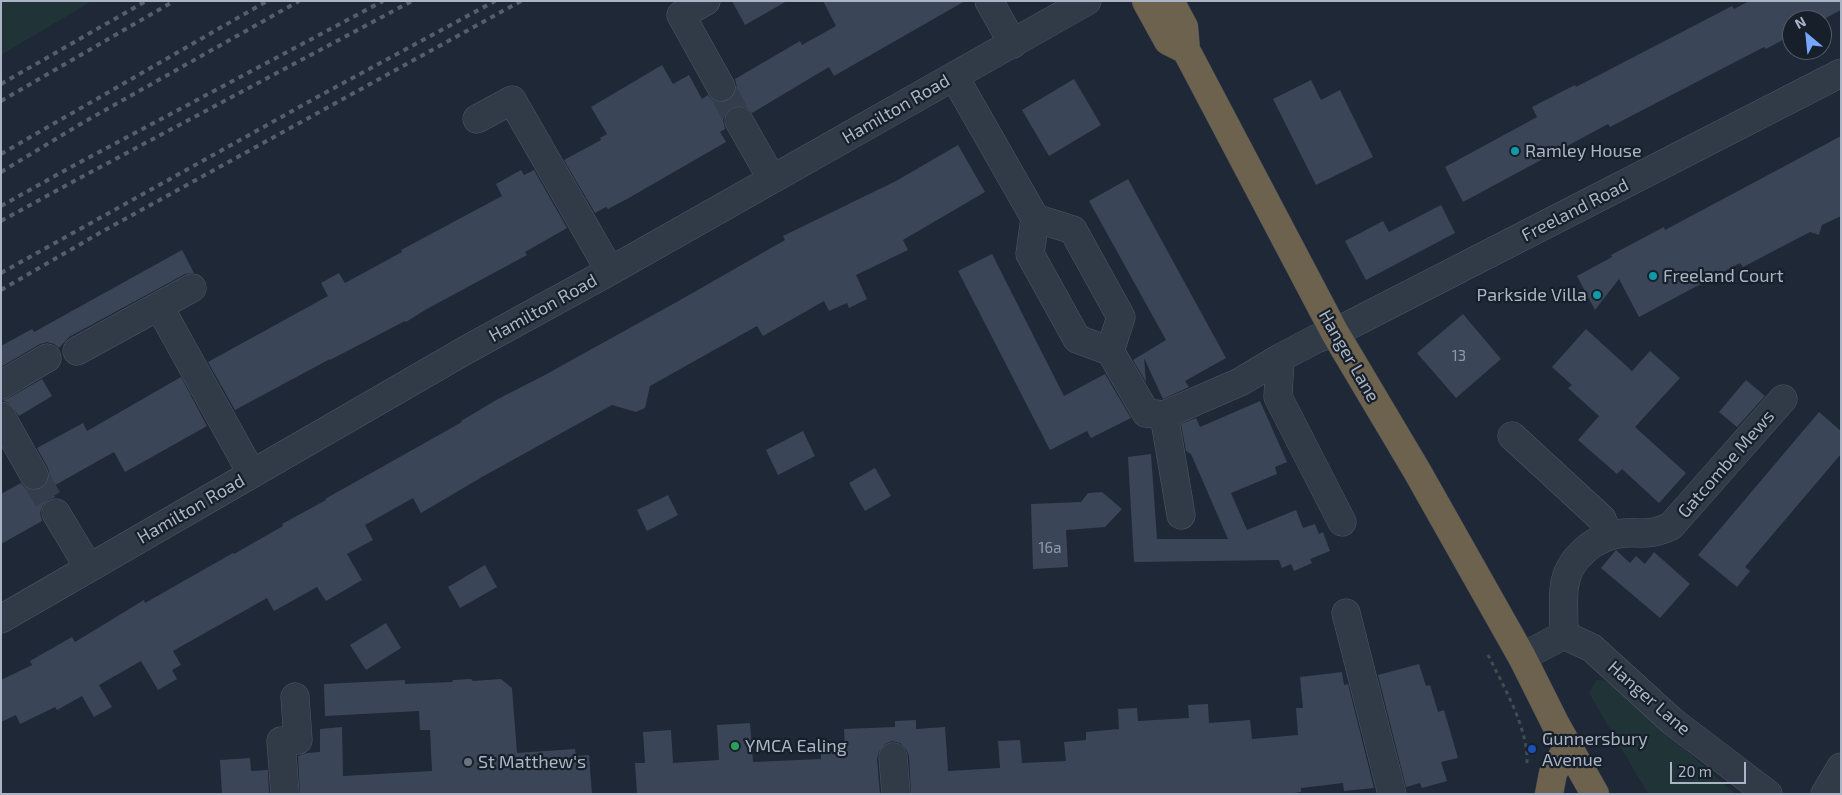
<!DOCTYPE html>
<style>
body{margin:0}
#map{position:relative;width:1842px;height:795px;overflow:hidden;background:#1e2836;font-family:"Exo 2",sans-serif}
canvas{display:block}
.frame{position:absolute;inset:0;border:2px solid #abb4c4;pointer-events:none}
.north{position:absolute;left:1782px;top:10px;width:50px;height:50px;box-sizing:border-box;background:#171f2b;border:1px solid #525b68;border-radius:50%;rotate:332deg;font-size:14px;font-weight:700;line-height:20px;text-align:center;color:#abb4c4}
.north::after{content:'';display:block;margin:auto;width:18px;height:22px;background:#77a8fd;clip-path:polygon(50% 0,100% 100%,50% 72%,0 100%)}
.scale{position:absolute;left:1670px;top:762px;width:76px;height:22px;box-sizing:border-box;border:2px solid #abb4c4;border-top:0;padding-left:6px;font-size:15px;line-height:18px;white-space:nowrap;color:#abb4c4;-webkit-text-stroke:4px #171f2b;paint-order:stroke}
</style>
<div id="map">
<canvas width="1842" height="795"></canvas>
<div class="frame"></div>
<div class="north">N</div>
<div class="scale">20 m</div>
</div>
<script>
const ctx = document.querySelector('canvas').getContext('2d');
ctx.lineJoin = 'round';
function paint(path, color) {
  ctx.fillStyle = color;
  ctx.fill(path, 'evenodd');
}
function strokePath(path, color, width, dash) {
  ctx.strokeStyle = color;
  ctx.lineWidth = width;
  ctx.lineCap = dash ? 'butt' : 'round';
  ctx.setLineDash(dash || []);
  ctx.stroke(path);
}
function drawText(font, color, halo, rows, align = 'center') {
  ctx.font = font + ' "Exo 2",sans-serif';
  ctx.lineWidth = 4.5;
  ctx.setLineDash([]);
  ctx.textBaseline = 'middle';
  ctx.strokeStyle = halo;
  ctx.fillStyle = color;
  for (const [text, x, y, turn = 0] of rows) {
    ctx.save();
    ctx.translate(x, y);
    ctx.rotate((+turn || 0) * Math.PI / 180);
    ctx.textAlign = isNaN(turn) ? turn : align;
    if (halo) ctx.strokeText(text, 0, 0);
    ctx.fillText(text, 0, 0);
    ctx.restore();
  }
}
paint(new Path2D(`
 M1,1H92L1,55Z
 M1596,680L1606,681L1736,794H1648L1589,693Z`), '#203437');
paint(new Path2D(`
 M732,1H787L745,25Z
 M823,1H965L834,76L829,67L752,113L747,108L740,105L731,108L726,113L723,120L725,129L720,132L726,142L627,199L608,209L606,207L595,213L564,160L601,140L600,138L607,134L591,107L662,65L673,84L689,75L702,99L708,95L713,101L720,103L728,101L735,95L737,87L735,79L800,41L802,45L836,26Z
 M1749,1H1841V10L1822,20H1792V35L1766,49L1764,47L1610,127L1608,124L1463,202L1445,167L1537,117L1532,107L1575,85L1576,87L1732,6L1734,9Z
 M1074,79L1101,125L1049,156L1022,110Z
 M1311,80L1321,100L1340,90L1373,157L1316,185L1273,99Z
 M1841,136V216L1822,225L1819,235L1810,232L1743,267L1740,263L1639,317L1619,279L1595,310L1577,276L1612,257L1611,255L1664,227L1665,230Z
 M958,145L985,192L903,240L908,250L856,275L867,299L849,308L847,303L829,311L824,301L763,336L757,326L650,386L645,408L636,412L612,405L482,477L421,513L413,498L365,525L373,540L347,554L362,580L326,601L317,587L274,611L267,598L173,651L181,665L172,670L177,679L158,690L141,661L99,685L112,707L94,717L82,696L57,710L55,707L20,724L16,715L1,722V680L32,665L30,661L72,637L75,642L144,600L145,603L233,553L234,554L283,526L282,524L326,500L325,499L462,422L461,421L498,399L543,376L682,299L785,240L783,236L896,181Z
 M521,170L524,175L534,170L567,228L525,252L527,255L425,310L406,322L405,321L330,360V359L235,410L208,362L328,296L321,283L339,273L345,283L402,252L401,250L502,196L496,184Z
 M1128,179L1226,358L1185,381L1189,387L1163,399L1144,358L1146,382L1133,360L1166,340L1089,201Z
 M1441,205L1455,233L1366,280L1345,241L1383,221L1389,232Z
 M182,250L194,273L185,274L69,337L59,348L54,344L47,342L40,344L1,367V346L32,329L34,332Z
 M992,254L1064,396L1105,374L1131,418L1091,438L1087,431L1050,450L958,271Z
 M1463,314L1501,359L1456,398L1417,353Z
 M1586,329L1632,371L1650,351L1680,378L1635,427L1686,473L1659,503L1622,469L1617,474L1578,440L1599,416L1568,388L1572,385L1552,367Z
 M181,377L207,426L125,472L114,452L50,488L55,497L48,500L43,505L40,513L42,521L1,544V494L21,483L26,489L34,491L42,488L48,483L50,476L48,468L37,448L83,423L87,431Z
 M42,379L52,396L19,416L9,403L2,400L9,398Z
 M1746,380L1765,396L1737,427L1719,412Z
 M1260,401L1287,462L1275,467L1277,474L1231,493L1247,530L1296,510L1303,528L1315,524L1319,534L1323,532L1330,551L1310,559L1312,563L1294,571L1291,564L1282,568L1279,560L1134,562L1128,457L1151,454L1157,539H1228L1191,454L1186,451L1181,424L1196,418L1200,427Z
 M1819,412L1841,431V454L1745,567L1750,571L1737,587L1698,555Z
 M803,431L815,456L778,475L766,450Z
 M875,468L891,496L865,511L849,483Z
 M1102,492L1122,509L1105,527L1066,530L1068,567L1033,569L1031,504L1081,502L1088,493Z
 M668,495L678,515L647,531L637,510Z
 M1616,550L1630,563L1636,556L1645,564L1654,552L1690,584L1660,618L1601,568Z
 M485,565L497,587L460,608L448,587Z
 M386,623L401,648L366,670L350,645Z
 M1419,664L1426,686L1430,685L1438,712L1444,710L1458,758L1441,762L1447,781L1422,788L1420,783L1406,787L1378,675Z
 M1342,672L1344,685L1348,684L1374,788L1344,791L1343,783L1301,788V792L1287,794H911L909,756L906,749L900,743L892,741L885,744L879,751L877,758L880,794H637L635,763H645L643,732L671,730L673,763L719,760L717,725L750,723L753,762L821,759V752L845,751L844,729L895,727V721L916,720V729L945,727L948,771L1000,768L998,741L1020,740L1022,763L1066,761L1064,742L1086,740V732L1119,729L1118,709L1137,708L1138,721L1189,718L1188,705L1208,704L1209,723L1250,720L1252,739L1298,735L1296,708H1303L1300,677Z
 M471,679L473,681L501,679L512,688L517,753L575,749L576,756L589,755L592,794H300L298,756L307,753L320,752V729L342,727L343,776L432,771L430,730H420L419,711L325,716L324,684L405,680V684L452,682L453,680Z
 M250,758L251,771L268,770L269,794H222L220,760Z`), '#3a4657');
strokePath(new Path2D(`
 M721,87L739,121
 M34,475L56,513`), '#333d4b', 28, [28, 14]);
const minor = new Path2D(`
 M706,1L681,15L721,87
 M989,1L1013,44
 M954,76L1035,218
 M477,119L512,100L610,271
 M739,121L772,179
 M159,306L192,288
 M77,351L159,306L252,474
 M1110,351L1121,317L1073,230L1035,218L1030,254L1077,339L1110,351L1146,413L1164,415L1240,382L1280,358L1316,339L1340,330L1841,73
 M1280,358L1278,397L1342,522
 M1,385L47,358
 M1164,415L1181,515
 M1,416L34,475
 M1512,436L1602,519L1609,536
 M56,513L89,568
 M1346,613L1392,794
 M1,619L466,350L610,271L1087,1
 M1564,635C1564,620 1563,604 1564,589C1567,558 1596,535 1625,533C1646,532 1649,536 1671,526L1783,399
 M1522,657L1564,635L1592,648L1672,721L1768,794
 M893,757L896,794
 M285,794L281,741L298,740L295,697
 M1825,794L1841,767`);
const highway = new Path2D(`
 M1146,1L1168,41L1186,50
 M1170,1L1184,27L1186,50L1335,333L1417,471L1522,657L1556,725L1595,794
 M1549,794L1553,773L1568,746`);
strokePath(minor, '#4f5765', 29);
strokePath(highway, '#3c4451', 29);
strokePath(new Path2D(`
 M1488,655C1503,685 1529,730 1527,763`), '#3a5052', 3, [4, 4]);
strokePath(minor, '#313a47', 28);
strokePath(highway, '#6d624e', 28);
strokePath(new Path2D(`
 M1,84L146,1
 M1,101L174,1
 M1,154L267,1
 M1,172L84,122L299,1
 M1,206L71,167L383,1
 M1,221L76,180L412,1
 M1,273L321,95L495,1
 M1,290L96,235L521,1`), '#535e6e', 4, [5, 5]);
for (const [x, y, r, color] of [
 [1515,151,5,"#0f9aa8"],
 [1653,276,5,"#0f9aa8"],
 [1597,295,5,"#0f9aa8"],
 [735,746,5,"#2e9e5b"],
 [1532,749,5,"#1a4fb4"],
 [468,762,5,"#6b7280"]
]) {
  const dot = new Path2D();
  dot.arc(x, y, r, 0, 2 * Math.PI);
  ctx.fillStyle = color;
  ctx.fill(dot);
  strokePath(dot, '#171f2b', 2);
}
drawText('15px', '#8f98a9', null, [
 ["13",1459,356],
 ["16a",1050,548]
]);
drawText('18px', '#abb4c4', '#171f2b', [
 ["Hamilton Road",896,109,-30],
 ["Freeland Road",1575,210,-27],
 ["Hamilton Road",543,308,-29],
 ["Hanger Lane",1349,356,60],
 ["Gatcombe Mews",1726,464,-49],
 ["Hamilton Road",191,509,-30],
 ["Hanger Lane",1649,698,41]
]);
drawText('18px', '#abb4c4', '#171f2b', [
 ["Ramley House",1525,151],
 ["Freeland Court",1663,276],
 ["Parkside Villa",1587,295,"right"],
 ["Gunnersbury",1542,739],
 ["Avenue",1542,760],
 ["YMCA Ealing",745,746],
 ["St Matthew's",478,762]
], 'left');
</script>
